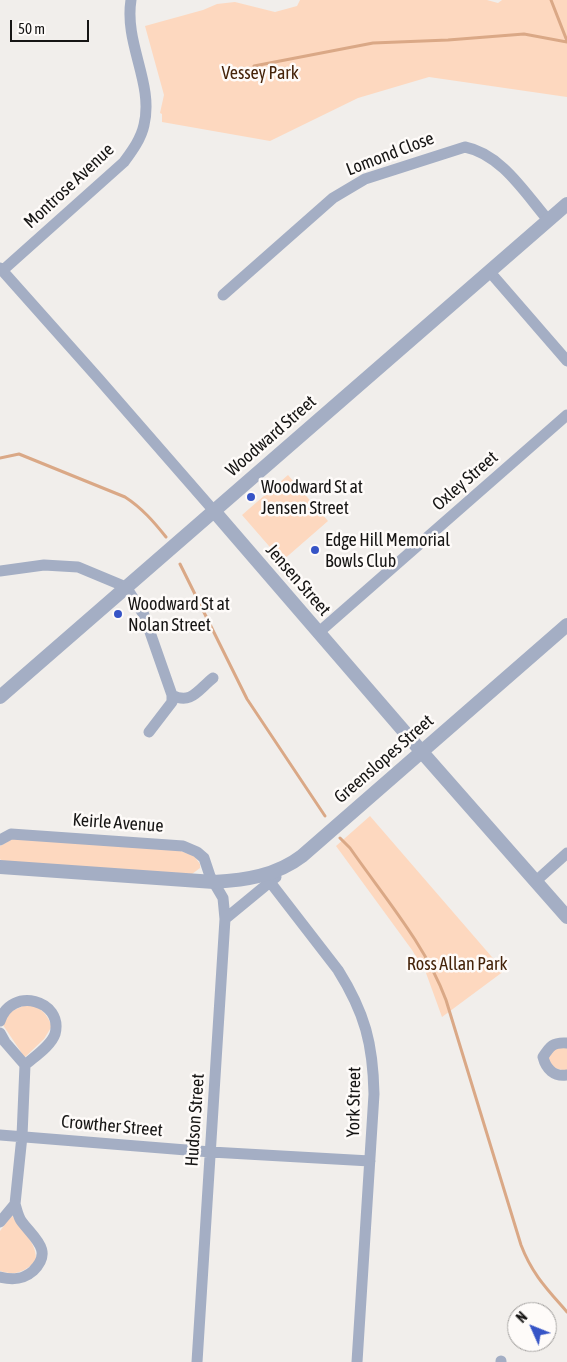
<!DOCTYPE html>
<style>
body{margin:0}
#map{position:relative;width:567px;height:1362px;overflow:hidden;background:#f1eeeb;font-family:"Asap Condensed",sans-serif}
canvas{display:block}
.north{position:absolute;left:507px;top:1302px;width:50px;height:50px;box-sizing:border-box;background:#fefbf9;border:1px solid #a19f9d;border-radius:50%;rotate:314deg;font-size:14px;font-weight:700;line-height:20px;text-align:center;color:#161514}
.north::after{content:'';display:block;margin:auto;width:18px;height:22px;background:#3654c6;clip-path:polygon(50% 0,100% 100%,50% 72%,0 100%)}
.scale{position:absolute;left:10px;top:20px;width:79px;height:22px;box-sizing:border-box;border:2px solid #161514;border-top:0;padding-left:6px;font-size:15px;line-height:18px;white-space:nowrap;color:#161514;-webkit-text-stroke:4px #fefbf9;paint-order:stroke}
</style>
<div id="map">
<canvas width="567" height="1362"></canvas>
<div class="north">N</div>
<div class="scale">50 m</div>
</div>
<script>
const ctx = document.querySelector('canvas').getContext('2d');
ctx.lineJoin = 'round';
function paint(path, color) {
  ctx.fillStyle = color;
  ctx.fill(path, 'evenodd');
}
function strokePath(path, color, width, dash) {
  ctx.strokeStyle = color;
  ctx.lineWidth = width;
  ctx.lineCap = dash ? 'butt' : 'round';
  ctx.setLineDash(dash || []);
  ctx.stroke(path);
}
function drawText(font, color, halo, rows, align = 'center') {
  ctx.font = font + ' "Asap Condensed",sans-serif';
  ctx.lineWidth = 5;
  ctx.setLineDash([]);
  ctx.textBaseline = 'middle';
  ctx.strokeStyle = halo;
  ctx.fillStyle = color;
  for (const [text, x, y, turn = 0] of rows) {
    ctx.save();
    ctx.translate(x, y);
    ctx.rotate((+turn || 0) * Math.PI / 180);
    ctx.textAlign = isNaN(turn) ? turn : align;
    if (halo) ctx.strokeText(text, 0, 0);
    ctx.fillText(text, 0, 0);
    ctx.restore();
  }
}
paint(new Path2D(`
 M300,0H487L498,3L502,0H567V97L429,77L358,98L270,141L162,122V114L160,113L164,95L145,26L203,10L217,4L235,2L275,12L297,6Z
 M288,475L328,521L282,561L242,515Z
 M370,816L504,971L442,1017L426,973L412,950L336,846Z
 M14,838L178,850L194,856L200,864V868L192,874L2,861L0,859V846Z
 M27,1004C41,1007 46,1013 52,1026L44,1039L23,1059L21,1052L3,1025L6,1014Z
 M567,1047V1071L549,1067L548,1053L551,1049Z
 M12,1215C21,1231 37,1241 36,1261C24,1272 16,1276 0,1271V1231Z`), '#fdd8bf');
strokePath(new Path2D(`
 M551,0L567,41
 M254,66L373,43L448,40L524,34L567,42
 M0,458L19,454L125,497C142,508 154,522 166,537
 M180,564L247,699L325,816
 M340,838L350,848C384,897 425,944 446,1000L521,1245C532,1274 547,1289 567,1312`), '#daa886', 3);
strokePath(new Path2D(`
 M0,268L98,378L214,511
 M2,271L124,162C132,151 141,139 144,125C154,83 124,44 131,0
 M489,271L567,361
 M223,295L333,198L365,179L465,147C501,154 525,193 548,220
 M0,571L44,565L78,567L126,587L144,615L172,695V702L149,732
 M318,633L567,415
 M172,695C191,705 198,690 213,678
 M0,840L11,834L183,846L197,852L204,858L210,876L223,898L225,919L197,1362
 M268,873L270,882L338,970C365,1013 373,1044 374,1094L357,1362
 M536,881L567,853
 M225,919L276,877
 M0,1021C11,986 64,1000 55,1034C51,1046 34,1057 25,1065
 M0,1033L5,1042L25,1065L22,1136L15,1204
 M567,1043C553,1042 550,1046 543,1057C546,1069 554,1077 567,1075
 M0,1135L211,1152L370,1161
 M0,1222L15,1204C17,1210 18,1217 22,1222C34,1238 54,1251 33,1271C23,1280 12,1280 0,1277
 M501,1362V1361`), '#a4aec4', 11);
strokePath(new Path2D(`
 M214,511L421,751L567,917
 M0,697L567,204
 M0,867L214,882C245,880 276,876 302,856L567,625`), '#a4aec4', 14);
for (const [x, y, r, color] of [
 [251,497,5,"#3654c6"],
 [315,550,5,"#3654c6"],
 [118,614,5,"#3654c6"]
]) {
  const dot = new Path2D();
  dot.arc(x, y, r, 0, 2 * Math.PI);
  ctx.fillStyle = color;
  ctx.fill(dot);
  strokePath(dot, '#fefbf9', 2);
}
drawText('18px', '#452309', '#fefbf9', [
 ["Vessey Park",260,73],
 ["Ross Allan Park",457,964]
]);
drawText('18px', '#161514', '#fefbf9', [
 ["Lomond Close",390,154,-21],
 ["Montrose Avenue",69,186,-43],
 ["Woodward Street",271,436,-41],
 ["Oxley Street",465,481,-41],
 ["Jensen Street",298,580,49],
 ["Greenslopes Street",384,759,-41],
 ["Keirle Avenue",118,823,4],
 ["York Street",354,1102,-89],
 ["Hudson Street",195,1120,-86],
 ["Crowther Street",112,1126,5]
]);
drawText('18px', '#161514', '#fefbf9', [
 ["Woodward St at",261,487],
 ["Jensen Street",261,508],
 ["Edge Hill Memorial",325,540],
 ["Bowls Club",325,561],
 ["Woodward St at",128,604],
 ["Nolan Street",128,625]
], 'left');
</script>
